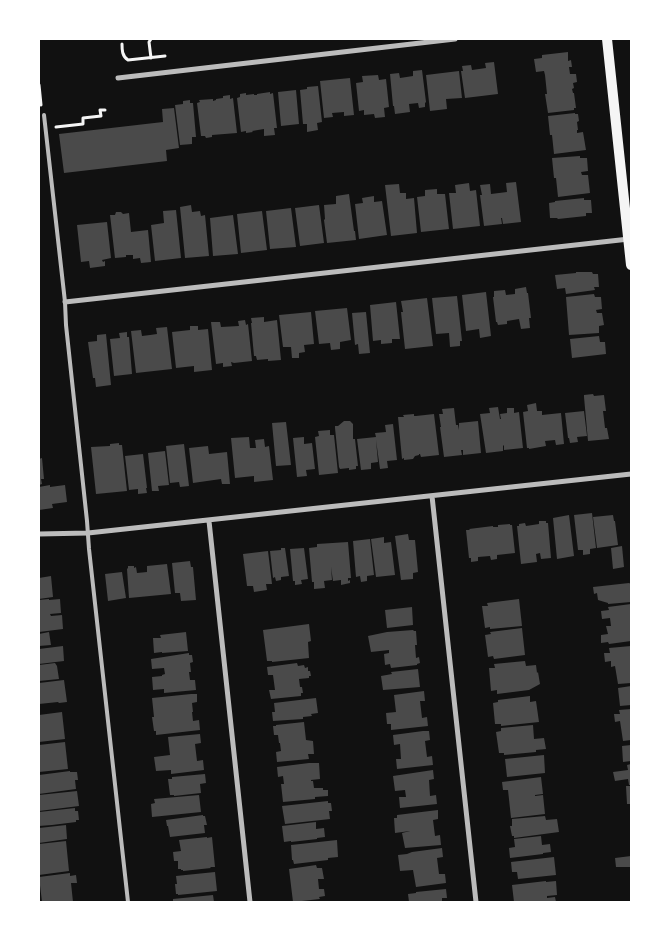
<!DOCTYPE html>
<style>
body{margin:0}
#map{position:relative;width:670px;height:941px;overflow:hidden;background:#111;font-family:Roboto,sans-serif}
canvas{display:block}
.frame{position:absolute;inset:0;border:40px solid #fff;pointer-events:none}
</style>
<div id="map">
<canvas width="670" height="941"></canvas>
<div class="frame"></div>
</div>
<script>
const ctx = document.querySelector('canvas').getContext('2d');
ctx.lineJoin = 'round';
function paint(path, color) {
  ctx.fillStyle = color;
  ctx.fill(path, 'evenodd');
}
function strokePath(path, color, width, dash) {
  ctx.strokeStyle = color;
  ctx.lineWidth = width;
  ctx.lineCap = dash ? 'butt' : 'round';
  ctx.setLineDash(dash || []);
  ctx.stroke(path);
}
paint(new Path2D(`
 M568,52V61L571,60L572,67H569L570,74H576L577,82L573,83L574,88L572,89L573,93H574L576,108H574V110L548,113L545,94H547L545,75L544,71L536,72L534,59L542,58V55Z
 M494,62L498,94L465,98L461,71H463L462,66L471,65L472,70L486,68L485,63Z
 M422,70L426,102L425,103V107L419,108L418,103L409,104L410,112L395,114L394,106H393L390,74L399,73L400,78L413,76V71Z
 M459,71L462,98L446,99L447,109L430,111L426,75Z
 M378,75L379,80L386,79L389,107L384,108L385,117L375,118L374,114L364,115V110L359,111L356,83L363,82L362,76Z
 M350,78L354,115L344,116V112L332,113L333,117L324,118L320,81Z
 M318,86L322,122L317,123L318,130L307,132V124H303L300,90L307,89V87Z
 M296,90L299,124L281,126L278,92Z
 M270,92V94L273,93L277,128H274L275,135L264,136V129L252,131L253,132L246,133V131L241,132L237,98L240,97V94L246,93V95L254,94V95H257V94Z
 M230,95V99L233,98L237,133L212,135V137L206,138L205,136H201L197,103L200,102L199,100L213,99V101L216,100V99L223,98V96Z
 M190,100V103H193L196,137H192V144L180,145L175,105L183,104V101Z
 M174,108L179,148L166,150L167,161L64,173L59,134L163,122L162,109Z
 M575,113V114H578L579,121L577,122L578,130H577V133L583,132L586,150L554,154L552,135H550L548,116Z
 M580,156V158H587L588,171L581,172L582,175H588L590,193L558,197L556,178H554L552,158Z
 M516,182L521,222L503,224L502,218H501L502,224L484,226L480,195H482L480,185L490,184L491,194L499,193L501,210L499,193L507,192L506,183Z
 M469,183L470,191L476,190L480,226L453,229L449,193H456L455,185Z
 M399,184L400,193H406V199L414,198L417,233L391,236L385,185Z
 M437,189V194H445L449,229L421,232L417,197L425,196V190Z
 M349,194L354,231H355L356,240L327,243L324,220L325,219L324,205L336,204V196Z
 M374,196V202L382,201L387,235L359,239L355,204L363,203L362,198Z
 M584,198V200H591L592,213H586V216L558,219L557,218H550L549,203L555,202V201Z
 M191,205L192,212L200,211L201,216L205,215L209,256L185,258L180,207Z
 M319,205L324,243L300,246L295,208Z
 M291,208L296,247L270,249L266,211Z
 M176,210L181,258L155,261L151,225L164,223L163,211Z
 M262,211L267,250L241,253L237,214Z
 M116,212H121L123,214L129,213L131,232L148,230L151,262L141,263L140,258L133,259V255H126V257L115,258L110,215H115Z
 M233,215L238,254L213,256L210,218Z
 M107,222L111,258L102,260L103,262L105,261V266L90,268L89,261L81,262L77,225Z
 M576,272H592L593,274H598L599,287H594L595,290L566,294L565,288L557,289L555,275L576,273Z
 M526,287L527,293H528L531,318H529L530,328L521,329L519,319L507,321V324L498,325L497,322H496L493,297H494V291L505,290L506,295L515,294V289Z
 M486,292L491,336L480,338L479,329L466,331L462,295Z
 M594,294L595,297H601L602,309L596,310L597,313H602L604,325L599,326V333L569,335L566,297Z
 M457,296L462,341H460V346L450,347L449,333L436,334L432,298Z
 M427,298L433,346L405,349L401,312H403L401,301Z
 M396,302L400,339H392V343L381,344V340L373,341L370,305Z
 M347,308L351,340L340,342V349L331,350L330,343L319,344L315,311Z
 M311,312L314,344L304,345L305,352L299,353V358H292L291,347H283L279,315Z
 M366,312L370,353L359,354L358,344L355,345L352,313Z
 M264,317V322L277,320L281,360L268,361V359L257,360L256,356H254L251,323H252L251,318Z
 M245,320L246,325L248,324L252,361L234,363L231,362L232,366L223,367V363L216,364L211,322H220L221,327L239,326L238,321Z
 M190,326H198V330L208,329L212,370L194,372V366L176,368L172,332L190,330Z
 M167,327L172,369L136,373L131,331L141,330L142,336L150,335L157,334L156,328Z
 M127,332V337H129L132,374L114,376L110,339L120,338L119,333Z
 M106,334L111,385L96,387L95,378H93L88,342L97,341V335Z
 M599,336L600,342H605L606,354L572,358L570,339Z
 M593,394L594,396L604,395L606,411H603L605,428H607L609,439L588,441L584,397V395Z
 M536,403L537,411H542V415L561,413L564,444L556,445L555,440L545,441L546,446L529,449V448H527L523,412L528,411L527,405Z
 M498,407L500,419H501L500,414L507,413V408H514V413L519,412L523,448L504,450V445L503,446V451L486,453L480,414L490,413L489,408Z
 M454,408L456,425H458L459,430V423L478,421L481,453L463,455V450H461L462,455L444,457L440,427H441L439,414H443L442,409Z
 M584,411L587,436L577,437L578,442L570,443L569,438H568L565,413Z
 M414,414V416H416L434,414L439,455L421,457L420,454H419V455L415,456L413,459L404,460V458L402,459L398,417H404L403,415Z
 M344,421H350L353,424V439H355L358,466H356V469L349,470V468L340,469L339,467L335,428V426H338Z
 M286,422L291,465L276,466L272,423Z
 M393,424L397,460L387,461L388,468L380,469L376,440L378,462L371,463V469L361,470L357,439L376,437L375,433L386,432L385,425Z
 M330,430V435H334L338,473L319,475L315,437L319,436L318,431Z
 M249,437L250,448H256L255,440L264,439L265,447L269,446L273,480L254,482V476L235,478L231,438Z
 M304,437V444L312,443L315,469L306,470L307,476L297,477L293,438Z
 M119,443V445H122L127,491L96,494L91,447L110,446V444Z
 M184,444L189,486L180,487L179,482L170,483L166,446Z
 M208,446L209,454L227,452L230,484H222L221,479L193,483L189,448Z
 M165,451L169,485L158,486L159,491H152L148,453Z
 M143,454L147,488H146L147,493L138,494V489L129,490L125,456Z
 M42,458L44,479H41L42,484L39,485V459Z
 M50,485V487L65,485L67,502L52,504L53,508L39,510V487Z
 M592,513L596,548L590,549V554L583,555V550H578L574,515Z
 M569,515L574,556L557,559L553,518Z
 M613,515L614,521H615L618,545L597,548L593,517Z
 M539,521H546V523H548L551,558L541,559L540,553L536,554L537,562L521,564L517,526H519V524L525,523L526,526L539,524Z
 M510,524V525H512L515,553L497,555V559L491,560L490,556L478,557V561L471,562V558H469L466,530H470L469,529L493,526V527H498V525Z
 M408,534L409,540H415L418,572L413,573V579L401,580L395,536Z
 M384,537V543L391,542L395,575L376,577L371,539Z
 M370,539L374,575L367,576V581L361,582L360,576L356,577L353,541Z
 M348,542L351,578H348V581L350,580V583L341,585V580L333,581L331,567L332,580L324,581L325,588L314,589V582H312L309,548L317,547V544Z
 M622,546L624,567L613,569L611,548Z
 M281,548H285L289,576L281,577V580L276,581L275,577L273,578L270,551L281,550Z
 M304,548L308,579L301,580L302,584L295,585V581H293L290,549Z
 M268,551L272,584H266L267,590L254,592L253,586H247L243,554Z
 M190,561L191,567H193L196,600L181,601L180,593H175L172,563Z
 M167,564L171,594L129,598L127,569L128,568V566H134V568L136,567L137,573L147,572V566Z
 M122,572L126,598L108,601L105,574Z
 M51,576L53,597L39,599V578Z
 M629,583L631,584V602L608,604V603L598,600L597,593L594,594L593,587Z
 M49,599V600L60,599L61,613L50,614L51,616L62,615L63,629L39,632V600Z
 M519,599L522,626L490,629V627L485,628L482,606H488L487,603Z
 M631,604V641L609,644L608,642L601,643V635L608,634L606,626H611L610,618L602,619L601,611L609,610L608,607Z
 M412,607L413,625L387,628L385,610Z
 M309,624L311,641L308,642L309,658L272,662V661H267L263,630Z
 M522,628L525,655L494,659L493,656L488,657L485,635L491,634L490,632Z
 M413,630L414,631H416L417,645H415L416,658L419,657L420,663L417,664V665L391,668L390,664L385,665L384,654L389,653V650L371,652L368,636L387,632Z
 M49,632L51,645L39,646V634Z
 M186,632L188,651L162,653V652L154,653L153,638H161L160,635Z
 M63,646L64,661L39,664V649Z
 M631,646V683L618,684L615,666L611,667V661L605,662L604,653H610L609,648Z
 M189,653V655H192L193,662L190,663L191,672H189L190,680H195L196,690L164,693V689L153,690L152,677L162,676V675L165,674L164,668L152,669L151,659Z
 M525,661L526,666L536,665L537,673L538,672L540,684L529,690L497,694V690L491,691L489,668H495L494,664Z
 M55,663L57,666L59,679L39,681V665Z
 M297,663L298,666L304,665L305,668L308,667V671H310L311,676H309V678L299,679L300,687H302L303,693H301V696L271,699L269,690H275L273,675H268L267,667Z
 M418,669L420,687L383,690L381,676L392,674L391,672Z
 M64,680L67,702L59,703L58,702L39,704V683Z
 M631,686V705L620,706L618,688Z
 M424,691L425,701H420L422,718L427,717L428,726L391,730V724H387L386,713L396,712L394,695Z
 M191,694H197V702L192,703L193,712H192L193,721L199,720L200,730L156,735V731H154L152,717H154L152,698Z
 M530,696V702L536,701L539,722L501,726V724H495L493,703L498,702V700Z
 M316,698L318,713L311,714L312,716L303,717V719L273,721L272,712H275L274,703Z
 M631,709V740L623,741L620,721L615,722L614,714H620L619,710Z
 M62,712L65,739L39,742V715Z
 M304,722L306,740L313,741L314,754H308L309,759L277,762L276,752L281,751L280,743H279L278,735H274L273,726H276V725Z
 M533,725L534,739L544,738L546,749L536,750V752L504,755V753H499L496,732L501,731V728Z
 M423,731H429L430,740L425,741L427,757L432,756L433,765L397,769L396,759H401L400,744L394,745L393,735Z
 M200,734L201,743L195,744L197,761L203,760L204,770L171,774V770L156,771L154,757L170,755L168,737Z
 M65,742L68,769L39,772V745Z
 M631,745V761L623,762L622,746Z
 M544,755L545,773L507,777L505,759Z
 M309,763H319L320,779L311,780V781H313L314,788H323V790H328V796L315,797V799L283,802L281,784H284L283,776L278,777L277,767Z
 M631,764V785H629L628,779L615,781L613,772L628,770L627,765Z
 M433,770L434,779L429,780L430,796L436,795L437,804L400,808L399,797H406L405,790L395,791L393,776Z
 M70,771V772H77L78,780H75L76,789L39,794V775Z
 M205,774L206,783L200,784L201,793L174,796V795H170L168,779H172V777Z
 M541,777L543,794L535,795V796L543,795L545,814L511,818L508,790H503L502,782Z
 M626,786H631V804H627Z
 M77,791L79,806L39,811V795Z
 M199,795L201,812L152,817L151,804L155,803L154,799Z
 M328,801V803H331L332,811H329L330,819L285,824L282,806Z
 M75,808V811H78L79,820H76V822L52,825L39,826V812Z
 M438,810V819L433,820L435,836L440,835L441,845L405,848L402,833L410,831L395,833L394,818H397V815Z
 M203,815V816H205L207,825H204L205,833L170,837L168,826H167L166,820Z
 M545,816L546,820L557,819L559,832L514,838V836H512L510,826H512V819Z
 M316,822V829L324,828L325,837L317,838V839L291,842V841L284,842L282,826Z
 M66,825L67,839L39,843V828Z
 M541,836L542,845L550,844L551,852L543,853V854L510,858L509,848L515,847L514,839Z
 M207,837V838L212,837L215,867H210L211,868L183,871V870H181V869H178V861H174L173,852L181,851L179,840Z
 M337,840L338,857L328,858V860L294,864L293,860H292L291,845Z
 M66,841L69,871L39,875V844Z
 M442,848L443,857L437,858L439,874H445L446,883L416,887L413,870L400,871L398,855L407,854L412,852Z
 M631,856V867H616L615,858Z
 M554,857L556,875L518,879L517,872H512L511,862Z
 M316,865L317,868H322L324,879H318L319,889H324L325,896L319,897L320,899L293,902L289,869Z
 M215,872L217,891L178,895V894H176L175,884H177L176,876Z
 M70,873V876L76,875L77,883H71L73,902H42L39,877Z
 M546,881V882L556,881L557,895L547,896V898L555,897L556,902H514L512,885Z
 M446,889L447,898H442V902H409L408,894L416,893V892Z
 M213,895L214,902H173V899Z`), '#4a4a4a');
strokePath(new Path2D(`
 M122,44C122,50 122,56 128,60L165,56
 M151,58L149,42L151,39
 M39,85L41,105
 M56,127L83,124V118L101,116L100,110H105`), '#f5f5f5', 3);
strokePath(new Path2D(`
 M44,115L65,302L66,325L87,521L89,549L128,902`), '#bcbcbc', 4);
strokePath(new Path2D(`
 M118,78L455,39
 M65,302L629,239
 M432,496L476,902
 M209,521L250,902
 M39,534L88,533L631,474`), '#bcbcbc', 5);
strokePath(new Path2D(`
 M607,39L631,265`), '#f5f5f5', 10);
</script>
